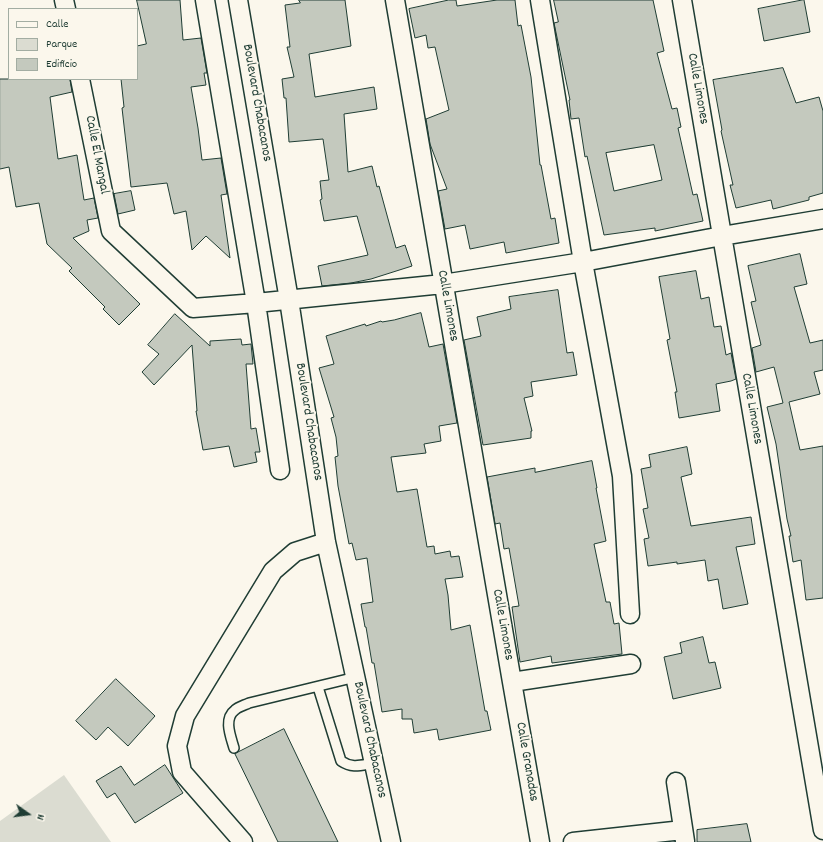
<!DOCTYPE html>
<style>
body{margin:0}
#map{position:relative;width:823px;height:842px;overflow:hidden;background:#fbf7ec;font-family:Dekko,sans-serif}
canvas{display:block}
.legend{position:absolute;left:8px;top:8px;width:130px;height:72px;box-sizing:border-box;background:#fbf7ec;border:1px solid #a3ada2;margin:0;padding:5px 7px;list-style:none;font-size:12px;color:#1f3d34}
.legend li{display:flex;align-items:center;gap:8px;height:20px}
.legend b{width:20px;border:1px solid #a3ada2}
.north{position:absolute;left:8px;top:794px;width:40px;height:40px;-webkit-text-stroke:3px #fbf7ec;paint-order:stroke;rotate:104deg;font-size:11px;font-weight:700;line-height:16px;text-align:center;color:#1f3d34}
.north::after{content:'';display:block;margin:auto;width:14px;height:18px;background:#1f3d34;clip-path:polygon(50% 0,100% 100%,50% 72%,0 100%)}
</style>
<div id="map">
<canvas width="823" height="842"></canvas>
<ul class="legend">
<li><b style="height:5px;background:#fbf7ec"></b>Calle</li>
<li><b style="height:11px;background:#dbdcd1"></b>Parque</li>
<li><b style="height:11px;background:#c4c9be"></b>Edificio</li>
</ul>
<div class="north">N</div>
</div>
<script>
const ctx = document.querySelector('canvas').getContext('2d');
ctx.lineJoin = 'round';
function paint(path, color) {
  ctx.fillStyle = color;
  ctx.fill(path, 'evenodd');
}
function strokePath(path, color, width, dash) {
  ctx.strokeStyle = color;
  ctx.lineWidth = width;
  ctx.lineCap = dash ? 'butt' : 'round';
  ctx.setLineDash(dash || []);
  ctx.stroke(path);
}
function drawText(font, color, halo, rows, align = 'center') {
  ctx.font = font + ' Dekko,sans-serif';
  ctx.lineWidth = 4;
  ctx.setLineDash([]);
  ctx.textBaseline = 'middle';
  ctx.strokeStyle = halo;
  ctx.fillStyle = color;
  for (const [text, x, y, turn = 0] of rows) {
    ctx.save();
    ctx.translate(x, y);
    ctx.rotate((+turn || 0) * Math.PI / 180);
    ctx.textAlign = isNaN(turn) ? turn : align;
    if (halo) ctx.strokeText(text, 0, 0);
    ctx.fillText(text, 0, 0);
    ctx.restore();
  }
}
paint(new Path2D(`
 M64,775L111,842H0V821Z`), '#dbdcd1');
const building = new Path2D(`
 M137,0H180L183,40L201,38L207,73H204L206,85L191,87L198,128L202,160L221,158L227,194L221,195L230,258L206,236L192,250L186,211L174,214L167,183L131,187L122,108L124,107L121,79H137V46L146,44Z
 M299,0H345L351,46L309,54L315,97L374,87L377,109L344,114L348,172L372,166L377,187L379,186L396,248L405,245L412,266L371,279L351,283L322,286L318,266L368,255L357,216L324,221L320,200L322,199L320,181L329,180L323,139L289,142L286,98H284L282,79L294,77L287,47H290L285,5L300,3Z
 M449,0H456L457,6L497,0H515L518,26L521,25L531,77L540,165H541L551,219L555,218L559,243L506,253L504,242L470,249L465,225L445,229L438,191L447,189L430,144L426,119L449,110L435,47L428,48L426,35L415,38L409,9Z
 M554,0H653L664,51L657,53L672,109L677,108L681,127L678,128L693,195L697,194L703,221L655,231V228L604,235L587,156L585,157L579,118L571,119L569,100H570L554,23L558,22ZM654,145L662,180L614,191L606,153Z
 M804,0L810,32L764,41L758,9Z
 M783,68L796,103L819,97L823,111V193L809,197V200L773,209L771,200L736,208L730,185H733L721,131L722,130L713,80Z
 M0,79H70L72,92L50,97L58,159L77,155L84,200L94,198L98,218L87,220L89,231L73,238L140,304L119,325L103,309L105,307L69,271L72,268L47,244L39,203L16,207L9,167L0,169Z
 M131,191L135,210L118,214L114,194Z
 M800,254L807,284L794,287L810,343L823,340V370L814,372L820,394L789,402L800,450L823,446V598L806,600L801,560L793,562L789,536H791L787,519L776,444L767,407L783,403L774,367L756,372L752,348L761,345L751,302L756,301L748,266Z
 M696,271L701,299L709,297L714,327L721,326L726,355L731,353L736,379L731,381L716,384L720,411L679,418L675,392H677L667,340L670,339L659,277Z
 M558,290L567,353L573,352L577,375L531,382L533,396L524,398L532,431H531V438L483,445L464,340L481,336L477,317L511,309L509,297Z
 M421,313L429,347L443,344L457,423L439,426L441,441L424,444L426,453L391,457L397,492L417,489L427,547L434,546L435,554L450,551L451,557L459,556L463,577L445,579L448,595L451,630L470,625L485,711H487L491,730L439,740L437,729L414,733L412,719H402V709L382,712L374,663H372L366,627H365L361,604L373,602L367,558L356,560L352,543L349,544L338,486L335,457L338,456L336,437L331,418L334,417L319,368L334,364L326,336L365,324L366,326L381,321L382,322L394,320Z
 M175,314L210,346V341L241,339L242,345L251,344L253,364H246L251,429L256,428L260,452H255L257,462L234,467L229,446L203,450L196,411H197L192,345L154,385L142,372L159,354L148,345Z
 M687,447L692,474L681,477L691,526L751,517L755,544L736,547L748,604L723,609L718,579L708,581L705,560L677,564V562L648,566L644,539L649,538L643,509L648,508L641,469L651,467L649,455Z
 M592,461L597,488H596L606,541L594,544L606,602H610L614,624L619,623L622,654L552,663L551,656L520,662L512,607L519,606L509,548L504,549L500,523L495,524L487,477L535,468V472Z
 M703,637L709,663L715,662L721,688L673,699L664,657L682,653L680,643Z
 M116,679L155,716L128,746L108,727L96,740L76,721Z
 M284,729L338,842H278L235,754Z
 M165,765L183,793L135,823L115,793L107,798L96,781L121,766L134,785Z
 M747,824L751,842H697V830Z`);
paint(building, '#c4c9be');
strokePath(building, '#1f3d34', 1);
const service = new Path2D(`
 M318,687L341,761C353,769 361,765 374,763
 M234,748C231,737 223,719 235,710C238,707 245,705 249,703L356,677`);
const minor = new Path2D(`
 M64,0L66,9
 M205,0L256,303L280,470
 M238,0L289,300L326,542L391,842
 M395,0L512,682L540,842
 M540,0L583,262L622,476L630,614
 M682,0L823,830
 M80,79L111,231L193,308L256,303L443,284L583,262L722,236L823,219
 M512,682L631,664
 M676,782L685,841
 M243,842L182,772L177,746L185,716L273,571L295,552L326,542
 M573,842L683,830`);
strokePath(service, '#1f3d34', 12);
strokePath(minor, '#1f3d34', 21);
strokePath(service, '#fbf7ec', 9);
strokePath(minor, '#fbf7ec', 18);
drawText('14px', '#1f3d34', '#fbf7ec', [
 ["Calle Limones",697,89,80],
 ["Boulevard Chabacanos",256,103,80],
 ["Calle El Mangal",96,155,79],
 ["Calle Limones",447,306,80],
 ["Calle Limones",751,409,80],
 ["Boulevard Chabacanos",308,422,81],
 ["Calle Limones",502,625,80],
 ["Boulevard Chabacanos",369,740,78],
 ["Calle Granadas",526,762,80]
]);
</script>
